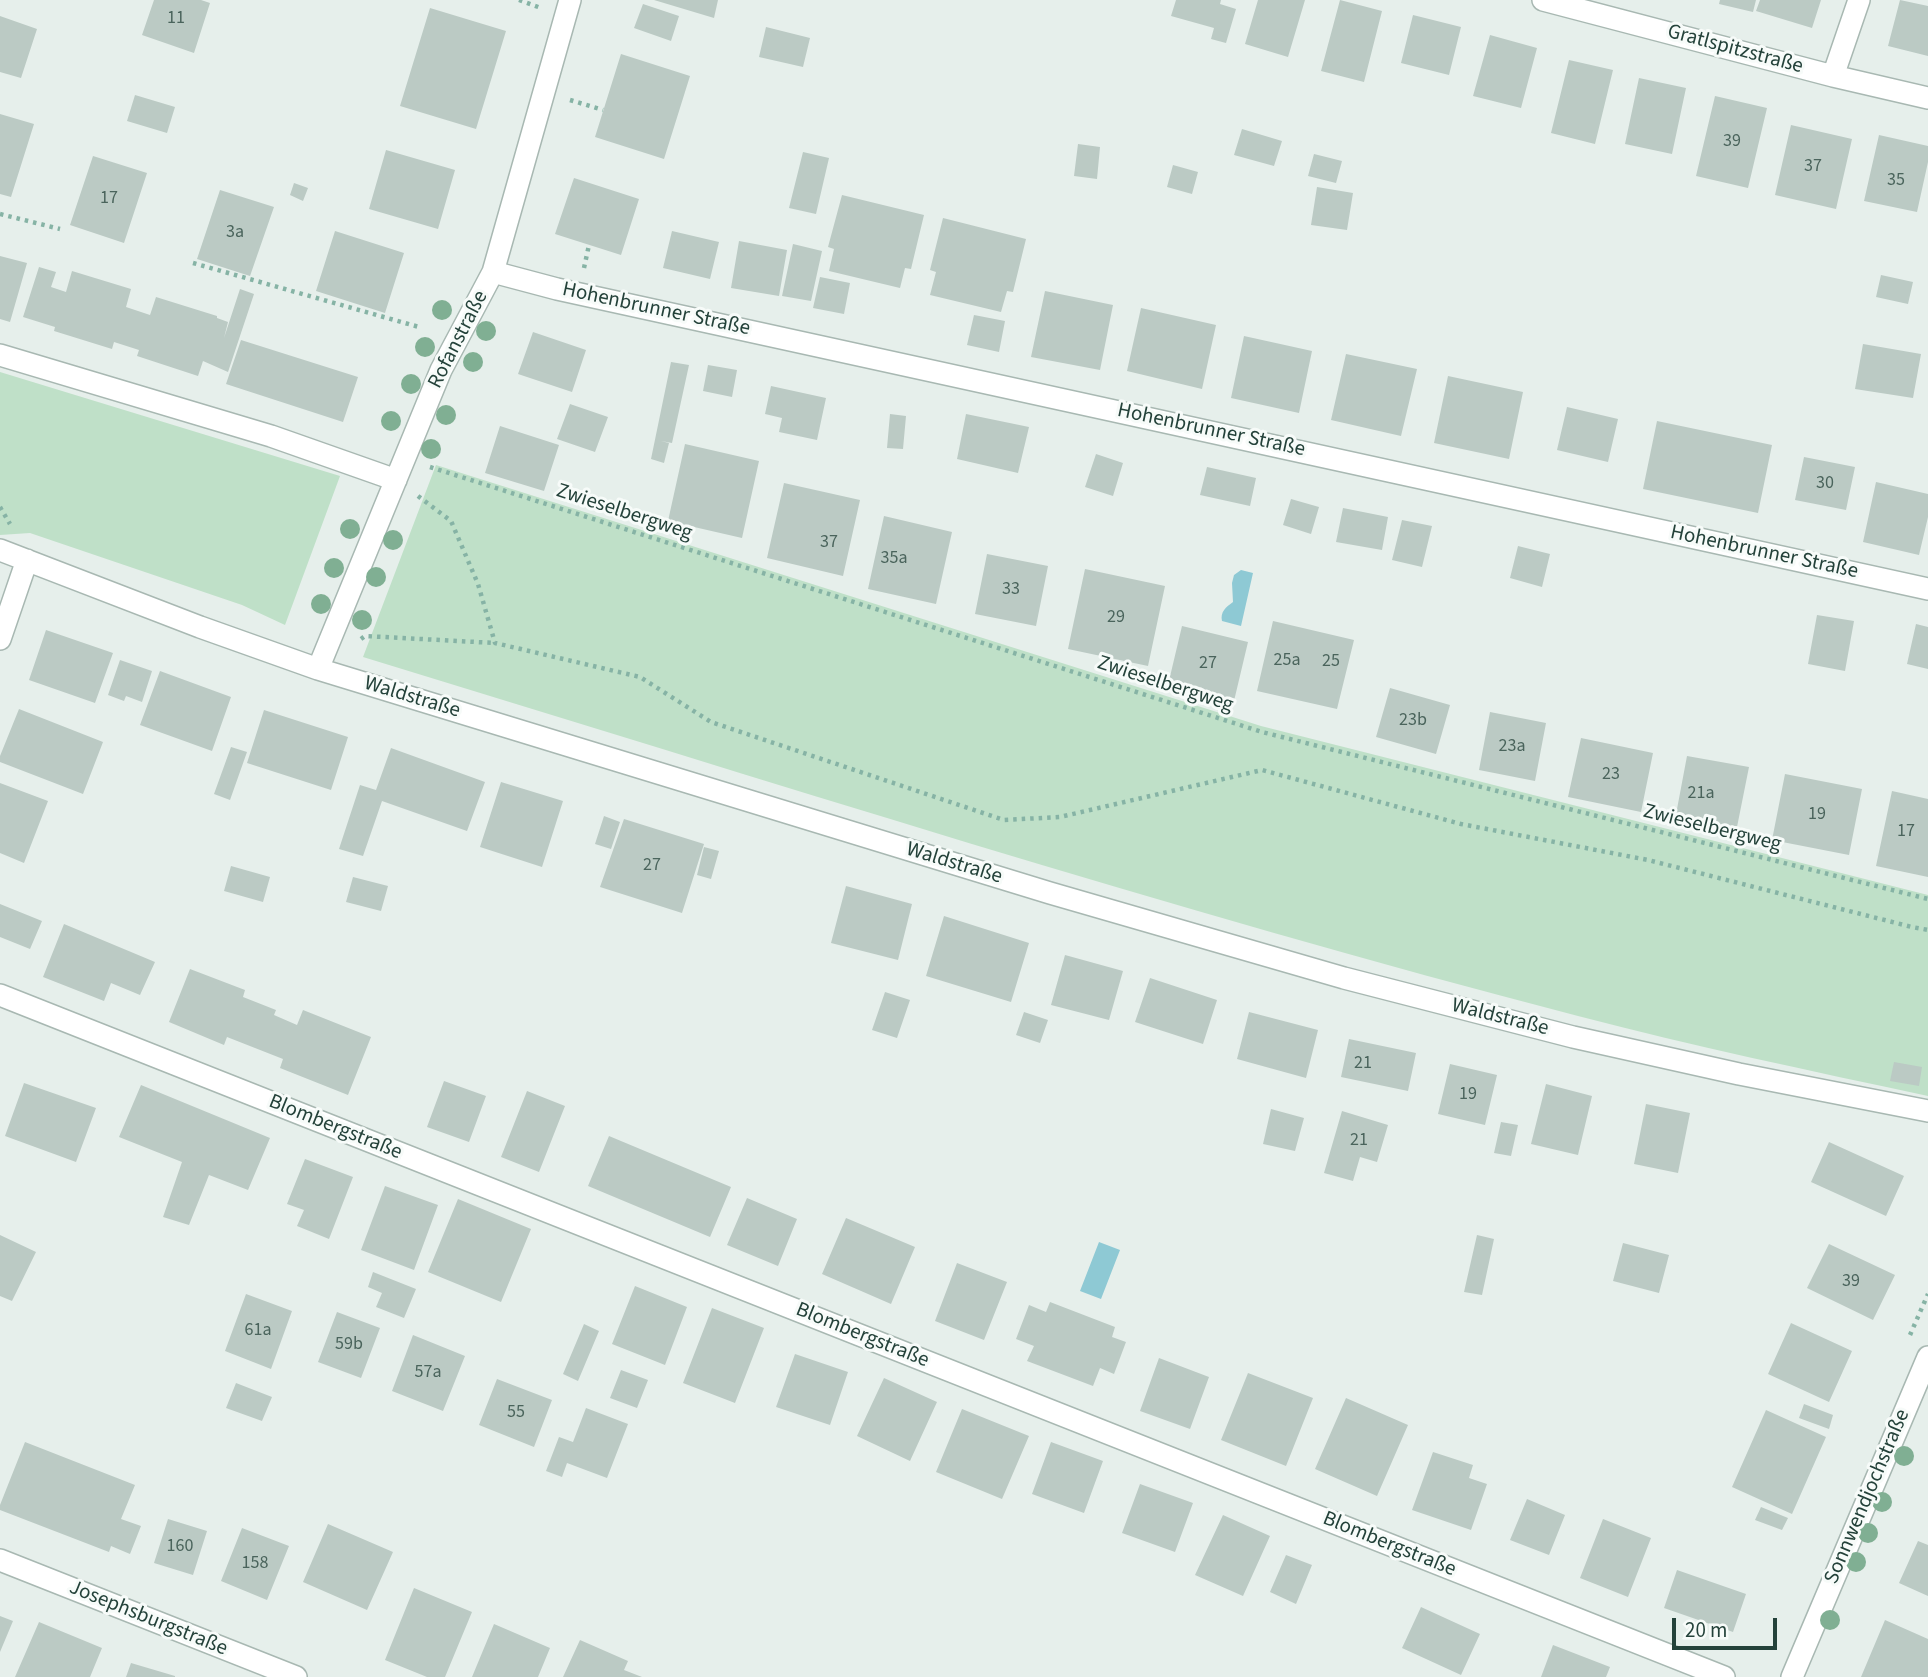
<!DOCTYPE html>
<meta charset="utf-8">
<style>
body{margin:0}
#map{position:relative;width:1928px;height:1677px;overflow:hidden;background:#e6efeb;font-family:"Source Sans 3",sans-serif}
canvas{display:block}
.scale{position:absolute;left:1672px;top:1618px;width:105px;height:32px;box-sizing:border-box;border:4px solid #24423a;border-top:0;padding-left:9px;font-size:21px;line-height:24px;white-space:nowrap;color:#24423a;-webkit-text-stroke:5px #f7fbf9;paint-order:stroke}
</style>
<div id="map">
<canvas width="1928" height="1677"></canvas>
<div class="scale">20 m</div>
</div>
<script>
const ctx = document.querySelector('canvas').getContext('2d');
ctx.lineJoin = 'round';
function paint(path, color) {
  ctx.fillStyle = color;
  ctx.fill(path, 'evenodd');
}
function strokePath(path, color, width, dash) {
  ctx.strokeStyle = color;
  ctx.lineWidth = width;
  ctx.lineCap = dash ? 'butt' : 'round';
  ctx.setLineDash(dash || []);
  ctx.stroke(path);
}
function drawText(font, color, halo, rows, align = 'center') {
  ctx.font = font + ' "Source Sans 3",sans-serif';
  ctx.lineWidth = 6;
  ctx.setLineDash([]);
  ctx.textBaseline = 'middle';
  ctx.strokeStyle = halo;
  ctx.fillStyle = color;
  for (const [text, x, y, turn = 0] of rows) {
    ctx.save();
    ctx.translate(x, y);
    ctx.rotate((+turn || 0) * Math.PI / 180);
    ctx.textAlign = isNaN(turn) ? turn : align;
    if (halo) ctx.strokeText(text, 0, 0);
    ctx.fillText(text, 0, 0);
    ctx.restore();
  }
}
paint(new Path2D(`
 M0,372L340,476L285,625L242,605L30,533L0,535Z
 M436,465L1261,726L1928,895V1096C1811,1071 1693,1046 1578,1016C1169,910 767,780 363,657Z`), '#bfe0c8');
paint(new Path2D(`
 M1241,570L1253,573L1241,626L1222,621C1220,612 1226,607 1233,602L1232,583L1234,575Z
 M1099,1242L1120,1250L1101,1299L1080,1291Z`), '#8ec9d4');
paint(new Path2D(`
 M154,0H201L210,3L194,53L142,35Z
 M654,0H718L714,18Z
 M1176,0H1221L1220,4L1236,9L1226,43L1211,39L1214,28L1171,16Z
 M1258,0H1305L1288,57L1245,44Z
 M1340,0L1382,11L1364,82L1321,71Z
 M1720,0H1756L1753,12L1719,4Z
 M1760,0H1821L1812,28L1756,11Z
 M1900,0L1928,6V56L1888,46Z
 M643,4L679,16L671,41L634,28Z
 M430,8L506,31L476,129L400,106Z
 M1413,15L1461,27L1449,75L1401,63Z
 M0,16L37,29L21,78L0,72Z
 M766,27L810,38L803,67L759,57Z
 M1490,35L1537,48L1521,108L1473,96Z
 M621,54L690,76L664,159L595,137Z
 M1569,60L1613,70L1595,144L1551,133Z
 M1639,78L1686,88L1672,154L1625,144Z
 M135,95L175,107L167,133L127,121Z
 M1715,96L1767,108L1748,188L1696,176Z
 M0,114L34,124L11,197L0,194Z
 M1791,125L1852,139L1836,209L1775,195Z
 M1242,129L1282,141L1274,166L1234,155Z
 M1879,135L1928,146V162L1917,212L1864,201Z
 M1078,144L1100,147L1097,179L1074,176Z
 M386,150L455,170L438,229L369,209Z
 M803,152L829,158L816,214L789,208Z
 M1314,154L1342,161L1336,183L1308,176Z
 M93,156L147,173L124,243L70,225Z
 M1173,165L1198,172L1192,194L1167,187Z
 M574,178L639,199L621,255L555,234Z
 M294,183L308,188L303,201L290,195Z
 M1317,187L1353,193L1347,230L1311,225Z
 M220,190L274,207L250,276L197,259Z
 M842,195L924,215L911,269L905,268L900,288L829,271L834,249L828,247Z
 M943,218L1026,239L1013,292L1007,291L1001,312L930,295L936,272L930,270Z
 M335,231L404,253L385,313L316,291Z
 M672,231L719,242L710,279L663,268Z
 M739,241L787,250L779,296L731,288Z
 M793,244L822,251L811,301L782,296Z
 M0,256L27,263L10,322L0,319Z
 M39,267L56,272L51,287L66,292L72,271L131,289L126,307L150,315L156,297L217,316V318L228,322L224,338L240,289L254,294L228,372L203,361L198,376L137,356L139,350L114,342L112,349L54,331L55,327L23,317Z
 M1881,275L1913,282L1908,304L1876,297Z
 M820,277L850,283L844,314L813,308Z
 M1045,291L1113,305L1100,370L1031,357Z
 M1141,308L1216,325L1202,389L1127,371Z
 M974,315L1005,321L999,352L967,345Z
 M533,332L586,350L572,392L518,374Z
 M1244,336L1312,351L1299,413L1231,398Z
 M241,340L358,377L343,422L226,384Z
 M1863,344L1921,354L1913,398L1855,389Z
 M1346,354L1417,369L1401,436L1331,420Z
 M671,362L689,365L672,443L661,441L669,443L664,463L651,459Z
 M708,365L737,370L732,397L703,391Z
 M1448,376L1523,392L1509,459L1434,443Z
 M771,386L826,398L817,440L779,432L782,418L765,414Z
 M570,404L608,417L595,452L557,439Z
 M1567,407L1618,419L1608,462L1557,450Z
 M890,414L906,416L903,449L887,448Z
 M966,414L1029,427L1018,473L957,459Z
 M1657,421L1772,445L1758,513L1643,489Z
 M500,426L559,445L544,491L485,473Z
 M685,444L759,461L742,538L668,521Z
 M1096,454L1123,463L1113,496L1085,487Z
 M1804,457L1855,467L1846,510L1795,500Z
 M1207,467L1256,478L1250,506L1200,495Z
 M1876,482L1928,494V517L1919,555L1863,542Z
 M784,483L860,500L843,576L767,558Z
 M1291,499L1319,507L1311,534L1283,525Z
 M1343,508L1388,517L1382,550L1336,542Z
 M884,516L952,532L936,604L868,589Z
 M1402,520L1432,526L1422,567L1392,560Z
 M1518,546L1550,554L1542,587L1510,578Z
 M987,554L1048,566L1036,626L975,614Z
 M1085,569L1165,586L1148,666L1068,649Z
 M1817,615L1854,621L1845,671L1808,664Z
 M1273,621L1354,640L1337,709L1257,691Z
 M1916,624L1928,627V669L1907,664Z
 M1182,626L1248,642L1234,701L1168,685Z
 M46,630L113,653L95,703L29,680Z
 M120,660L152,671L142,702L126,696L124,701L108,695Z
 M160,671L231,697L212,751L140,725Z
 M1390,688L1450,705L1436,754L1376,737Z
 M19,709L103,742L83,794L0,762V756Z
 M264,710L348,737L331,790L247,763Z
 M1490,712L1546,723L1535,781L1479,770Z
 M1581,738L1653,753L1641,812L1568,797Z
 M231,747L247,752L230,800L214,794Z
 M391,748L485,782L467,831L382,801L363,856L339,849L360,785L376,790Z
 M1687,756L1749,767L1735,837L1674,825Z
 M1785,774L1862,789L1849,855L1772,840Z
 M501,782L563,801L542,867L480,847Z
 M0,783L48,801L24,863L0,853Z
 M1892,791L1928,799V877L1876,866Z
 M604,816L620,822L611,849L595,844Z
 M624,819L704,844L682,913L600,887Z
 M704,847L719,851L711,879L697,875Z
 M231,866L270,877L263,902L224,891Z
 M353,877L388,886L381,911L346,902Z
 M846,886L912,904L898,960L831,943Z
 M0,904L42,921L30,949L0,937Z
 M944,916L1029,943L1011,1002L926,976Z
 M64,924L155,962L140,995L111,983L104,1001L43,977Z
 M1065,955L1123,971L1109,1020L1051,1005Z
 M190,969L245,990L243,997L276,1010L274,1015L297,1025L303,1010L371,1037L348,1095L280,1068L283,1059L227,1037L224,1045L169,1022Z
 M1150,978L1217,1000L1203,1044L1135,1022Z
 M885,992L910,1000L897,1038L872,1030Z
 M1024,1012L1048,1020L1040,1043L1016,1035Z
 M1249,1012L1318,1030L1306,1078L1237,1059Z
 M1349,1039L1416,1053L1408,1091L1341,1077Z
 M1894,1062L1922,1067L1919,1086L1890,1081Z
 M1450,1064L1497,1075L1485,1125L1438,1114Z
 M444,1081L486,1096L469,1142L427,1127Z
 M24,1083L96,1108L76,1162L5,1136Z
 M1546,1084L1592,1096L1578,1155L1531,1144Z
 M141,1085L270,1138L248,1190L209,1175L189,1225L163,1217L182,1162L119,1137Z
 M527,1091L565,1106L539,1172L501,1157Z
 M1646,1104L1690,1113L1678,1173L1634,1164Z
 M1271,1109L1304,1118L1295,1151L1263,1144Z
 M1342,1111L1388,1125L1377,1162L1360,1157L1353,1181L1324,1173Z
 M1501,1122L1518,1125L1511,1156L1494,1153Z
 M609,1136L731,1187L710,1237L588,1186Z
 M1829,1142L1904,1176L1886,1216L1811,1182Z
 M305,1159L353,1177L329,1239L297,1226L304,1210L287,1204Z
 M385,1186L438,1205L414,1270L361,1250Z
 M747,1198L797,1219L778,1266L727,1245Z
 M458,1199L531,1229L501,1302L428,1272Z
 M846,1218L915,1247L891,1304L822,1274Z
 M0,1235L36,1252L12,1301L0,1296Z
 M1477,1235L1494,1239L1482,1295L1464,1292Z
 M1623,1243L1669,1255L1659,1293L1613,1281Z
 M1829,1244L1895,1275L1873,1320L1807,1288Z
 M957,1263L1007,1282L984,1340L935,1321Z
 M373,1272L416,1289L404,1318L376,1307L382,1293L368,1287Z
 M635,1286L687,1307L665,1365L612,1344Z
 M246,1294L292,1311L271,1369L225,1351Z
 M1050,1302L1115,1327L1112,1337L1126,1342L1114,1374L1100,1368L1093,1386L1027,1361L1034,1346L1016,1339L1029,1305L1046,1312Z
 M712,1308L764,1328L735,1403L683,1383Z
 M337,1312L380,1328L361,1378L318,1362Z
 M1791,1323L1852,1351L1829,1402L1768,1374Z
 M584,1324L599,1331L578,1381L563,1374Z
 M413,1335L465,1356L443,1411L392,1391Z
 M795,1354L848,1372L830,1425L776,1407Z
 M1159,1358L1209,1377L1190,1429L1140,1411Z
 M621,1370L648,1380L637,1408L610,1398Z
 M1248,1373L1313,1398L1286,1466L1221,1440Z
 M884,1378L937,1402L910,1461L857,1436Z
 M497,1379L552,1400L534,1447L479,1425Z
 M236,1383L272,1397L262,1421L226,1408Z
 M1346,1398L1408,1425L1377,1496L1315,1469Z
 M1804,1404L1833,1415L1829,1429L1799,1418Z
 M586,1408L628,1424L607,1478L567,1463L562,1477L546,1471L559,1437L573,1442Z
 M962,1409L1029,1436L1002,1499L936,1472Z
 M1766,1410L1826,1437L1792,1514L1732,1487Z
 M25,1442L135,1485L121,1519L141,1526L130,1554L111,1546L109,1552L0,1510V1505Z
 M1051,1442L1103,1461L1084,1513L1032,1494Z
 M1433,1452L1473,1465L1469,1478L1487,1484L1471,1530L1412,1510Z
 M1140,1484L1193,1503L1175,1552L1122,1533Z
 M1527,1499L1565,1515L1549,1555L1510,1540Z
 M1761,1507L1788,1518L1782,1530L1755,1520Z
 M1223,1515L1270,1536L1243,1596L1195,1575Z
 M168,1519L207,1531L193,1575L154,1563Z
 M1603,1519L1651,1538L1628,1597L1580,1578Z
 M328,1524L393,1552L367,1610L303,1582Z
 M242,1528L289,1546L267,1600L221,1581Z
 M1918,1541L1928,1545V1596L1899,1583Z
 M1286,1555L1312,1565L1296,1604L1270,1592Z
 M1677,1570L1746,1594L1733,1632L1664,1608Z
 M414,1588L472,1612L445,1677H427L385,1660Z
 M1421,1607L1480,1634L1461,1675L1402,1648Z
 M0,1616L13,1621L0,1652Z
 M1885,1620L1928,1639V1677H1861Z
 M39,1622L102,1648L90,1677H15Z
 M494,1624L550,1648L538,1677H472Z
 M580,1640L628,1661L624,1670L642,1677H563Z
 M1553,1645L1610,1667L1606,1677H1541Z
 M131,1663L175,1676V1677H126Z`), '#bbcac4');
const minor = new Path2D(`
 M1543,0L1833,76L1928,98
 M1833,76L1859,0
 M493,272L557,289L1928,589
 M0,355L271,436L396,480
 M0,550L200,627L318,669L1050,893L1344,978L1573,1037L1739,1074L1928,1111
 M0,639L27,560
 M318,669L441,370L493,272L570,0
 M0,995L1724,1677
 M0,1560L296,1677
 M1792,1677L1928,1357`);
strokePath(minor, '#a8b8b2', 24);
strokePath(new Path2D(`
 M519,0L541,8
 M570,100L603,110
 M0,214L60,229
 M193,263L419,327
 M584,268L589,245
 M430,467L1262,732L1928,899
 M418,496L451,521L478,584L495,643L640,677L711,722L1004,820L1060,817L1262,770L1461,824L1648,860L1912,927L1928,930
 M0,507L10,524
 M361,639L365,636L495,643
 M1910,1335L1928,1294`), '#86b3a5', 4.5, [3.5, 5]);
strokePath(minor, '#fff', 21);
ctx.fillStyle = '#80af93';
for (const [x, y] of [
 [442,310],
 [486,331],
 [425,347],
 [473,362],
 [411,384],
 [446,415],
 [391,421],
 [431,449],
 [350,529],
 [393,540],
 [334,568],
 [376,577],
 [321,604],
 [362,620],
 [1904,1456],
 [1882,1502],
 [1868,1533],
 [1856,1562],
 [1830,1620]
]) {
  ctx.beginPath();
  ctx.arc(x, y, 10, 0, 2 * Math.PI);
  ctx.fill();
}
drawText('18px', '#4a645c', null, [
 ["11",176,19],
 ["39",1732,142],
 ["37",1813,167],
 ["35",1896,181],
 ["17",109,199],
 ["3a",235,233],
 ["30",1825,484],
 ["37",829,543],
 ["35a",894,559],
 ["33",1011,590],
 ["29",1116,618],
 ["25a",1287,661],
 ["25",1331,662],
 ["27",1208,664],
 ["23b",1413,721],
 ["23a",1512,747],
 ["23",1611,775],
 ["21a",1701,794],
 ["19",1817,815],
 ["17",1906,832],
 ["27",652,866],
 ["21",1363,1064],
 ["19",1468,1095],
 ["21",1359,1141],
 ["39",1851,1282],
 ["61a",258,1331],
 ["59b",349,1345],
 ["57a",428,1373],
 ["55",516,1413],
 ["160",180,1547],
 ["158",255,1564]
]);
drawText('21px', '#24423a', '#f7fbf9', [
 ["Gratlspitzstraße",1735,50,15],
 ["Hohenbrunner Straße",656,310,12],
 ["Rofanstraße",459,340,-63],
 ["Hohenbrunner Straße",1211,431,12],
 ["Zwieselbergweg",624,513,18],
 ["Hohenbrunner Straße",1764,553,12],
 ["Zwieselbergweg",1165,685,18],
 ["Waldstraße",412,698,17],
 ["Zwieselbergweg",1712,829,14],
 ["Waldstraße",954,864,17],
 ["Waldstraße",1500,1018,14],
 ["Blombergstraße",335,1128,22],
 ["Blombergstraße",862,1336,22],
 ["Sonnwendjochstraße",1868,1497,-67],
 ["Blombergstraße",1389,1545,22],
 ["Josephsburgstraße",148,1619,22]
]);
</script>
